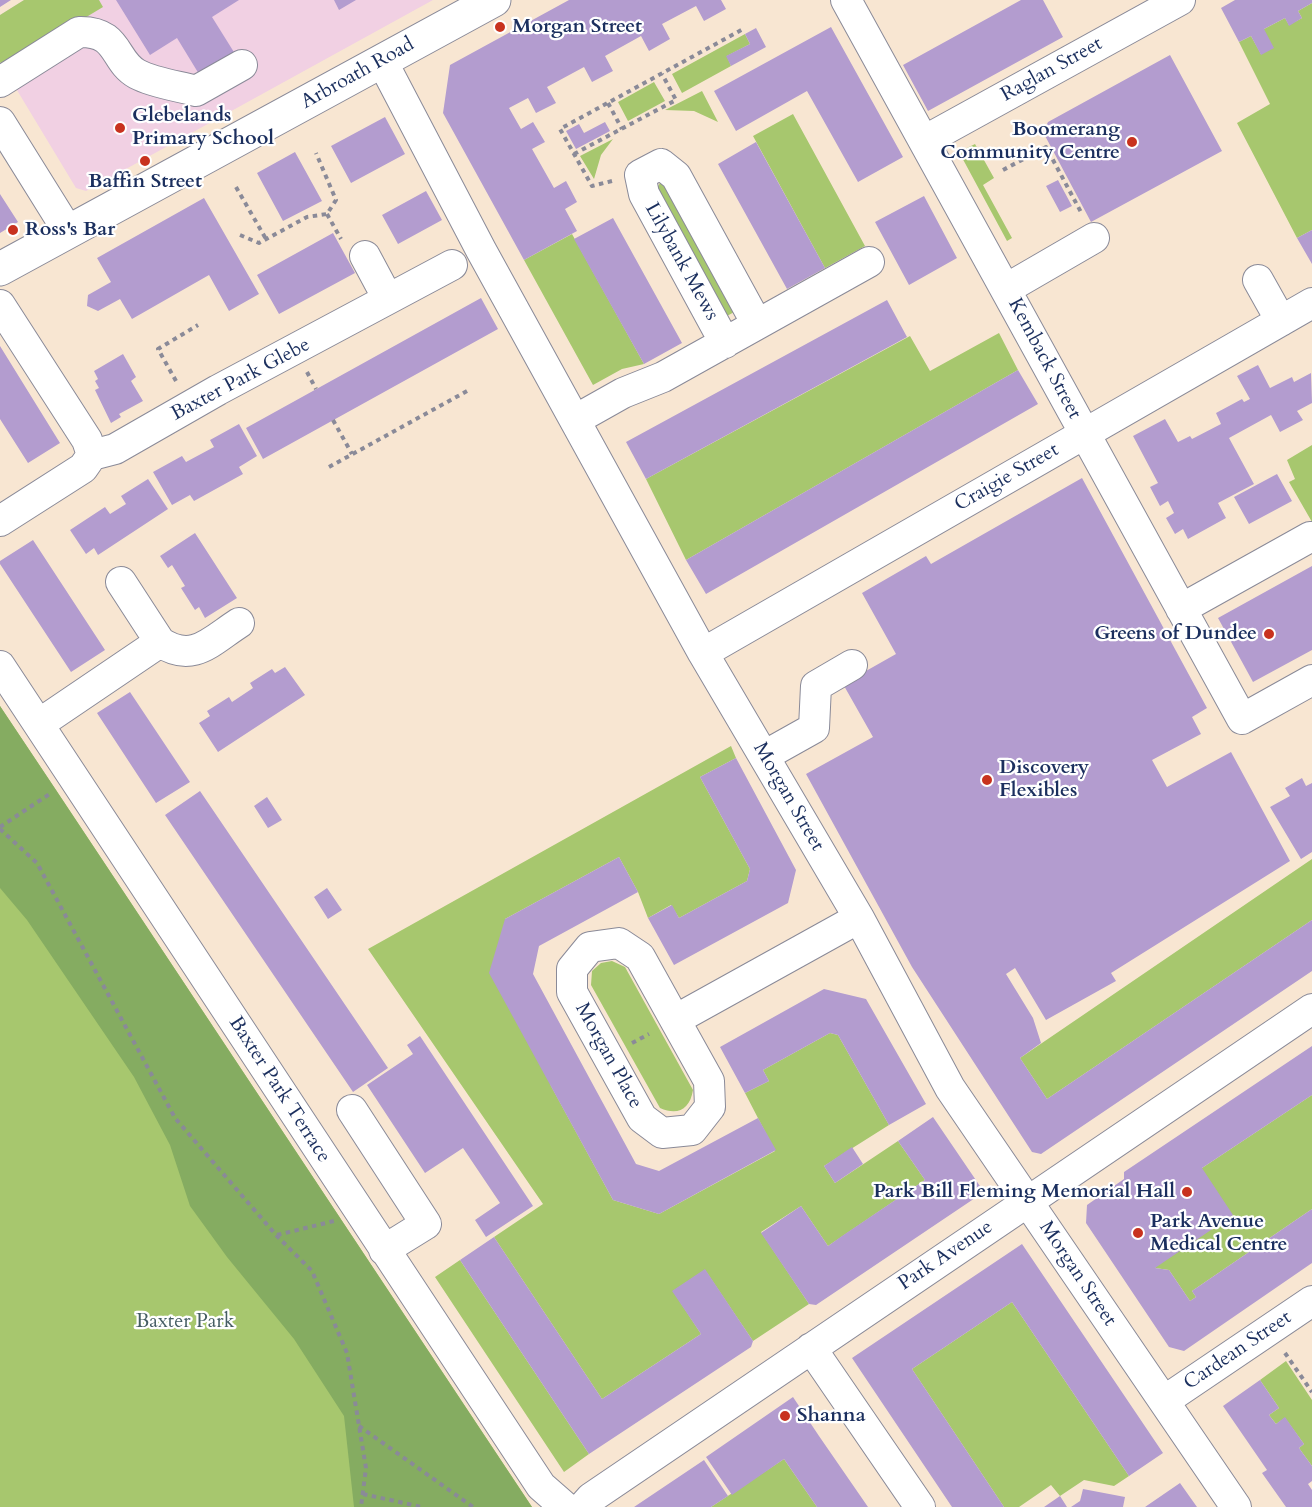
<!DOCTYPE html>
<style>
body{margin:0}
canvas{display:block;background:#f8e6d2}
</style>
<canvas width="1312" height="1507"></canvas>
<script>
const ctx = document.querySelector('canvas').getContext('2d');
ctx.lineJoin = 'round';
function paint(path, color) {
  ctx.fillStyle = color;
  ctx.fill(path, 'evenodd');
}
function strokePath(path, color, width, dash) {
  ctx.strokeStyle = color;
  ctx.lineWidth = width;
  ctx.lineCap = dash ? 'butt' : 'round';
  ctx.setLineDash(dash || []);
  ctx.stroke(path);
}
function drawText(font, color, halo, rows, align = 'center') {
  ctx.font = font + ' Cardo,serif';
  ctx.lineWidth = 4.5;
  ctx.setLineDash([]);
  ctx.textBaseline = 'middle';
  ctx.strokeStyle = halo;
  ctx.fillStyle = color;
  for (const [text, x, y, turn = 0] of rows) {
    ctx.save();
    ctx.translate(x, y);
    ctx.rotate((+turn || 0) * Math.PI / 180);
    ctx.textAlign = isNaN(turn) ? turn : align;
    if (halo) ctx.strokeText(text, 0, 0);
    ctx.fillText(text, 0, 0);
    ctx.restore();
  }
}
paint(new Path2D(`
 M24,0H433L86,191L76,188L0,62V15Z`), '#f1d0e3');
paint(new Path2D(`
 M24,0H99L103,7L3,67L0,62V15Z
 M1312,3V230L1297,238L1237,123L1270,104L1239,42L1251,36L1261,54L1264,29L1285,18L1289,25L1302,18L1298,11Z
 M745,34L750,44L727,56L731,66L682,93L672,74Z
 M654,82L665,101L628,121L618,102Z
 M702,91L718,122L694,111L665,110Z
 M793,114L865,246L825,268L753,136Z
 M613,139L601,155L594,179L580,156Z
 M975,144L994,178L983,185L1012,238L1007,241L959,152Z
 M660,183H665L736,311L727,316L657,188Z
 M572,234L644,364L622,369L593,385L524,260Z
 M999,333L1018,370L686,560L646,479L910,336L930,371Z
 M1312,445V522L1289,482L1295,479L1287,460Z
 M0,706L56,790L532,1507H0Z
 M731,746L736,758L700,777L750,869L747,881L679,918L671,905L648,918L638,892L619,857L505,919L551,1086L613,1200L659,1214L775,1151L745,1093L769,1081L763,1070L830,1033L838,1035L889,1125L824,1166L835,1183L898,1141L925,1180L828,1246L801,1206L761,1232L809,1304L753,1341L705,1270L673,1291L701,1334L602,1399L494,1237L543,1204L368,949Z
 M1312,859V920L1047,1099L1020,1058Z
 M612,961L625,967L693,1090C690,1109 678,1116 660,1108L591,985L592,971L601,963Z
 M1312,1095V1209L1192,1291L1196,1297L1190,1301L1169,1270L1155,1268L1202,1168Z
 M460,1260L589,1454L564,1472L435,1277Z
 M1012,1302L1129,1476L1114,1486L1084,1480L1060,1496L1051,1485L1019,1507H1004L912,1369Z
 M1286,1361L1312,1400V1466L1299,1448L1304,1444L1285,1418L1276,1424L1269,1415L1279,1408L1260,1380Z
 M784,1459L817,1507H711Z`), '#a7c76e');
paint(new Path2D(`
 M0,706L56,790L532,1507H354L344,1416L294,1339L227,1257L190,1206L170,1145L134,1077L27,920L0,888Z`), '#85ac61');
paint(new Path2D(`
 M0,0H11L0,7Z
 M116,0H239L212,17L237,57L202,79L177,38L150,55Z
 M334,0H356L339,10Z
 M569,0H721L726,9L704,21L696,6L662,24L670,39L649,51L641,36L605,56L613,71L592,82L584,67L547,87L556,103L536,113L528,98L509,108L521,129L533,122L545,142L532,149L554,188L566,181L577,202L565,209L577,231L524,260L443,113L450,65Z
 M1021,0H1043L1063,37L928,111L903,65Z
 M1235,0H1312V3L1298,11L1302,18L1289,26L1285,18L1264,29L1274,48L1261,55L1251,36L1239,42L1221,8Z
 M831,27L903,157L858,182L807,91L736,131L714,91Z
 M756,28L766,47L731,66L726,56L750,44L745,34Z
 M1170,55L1222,151L1091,222L1043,132L1048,122Z
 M385,117L405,154L351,183L331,146Z
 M605,122L610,131L576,149L566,131L579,124L584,133Z
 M756,142L825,268L787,289L718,164Z
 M295,152L322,201L283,221L257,173Z
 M1058,180L1072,206L1060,212L1046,186Z
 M426,191L442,220L398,244L382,215Z
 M0,194L18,222L0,233Z
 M924,196L957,258L909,285L875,222Z
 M204,198L259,294L229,311L209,275L132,319L120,299L98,311L87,306L88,295L111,282L97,258Z
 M613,218L682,343L644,364L574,239Z
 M1312,230V264L1297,238Z
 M333,233L355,273L279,314L257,275Z
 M481,298L498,329L263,459L246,428Z
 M887,300L907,337L646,479L626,442Z
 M0,346L60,443L28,463L0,419Z
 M123,354L136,377L131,381L143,401L119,414L121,417L111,423L95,390L99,388L95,381L98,379L94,371Z
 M1258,365L1270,388L1292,377L1294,382L1311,373L1312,403L1297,411L1303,420L1280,432L1271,415L1229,438L1254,484L1218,503L1226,518L1188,539L1183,529L1175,534L1166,518L1174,513L1168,501L1160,506L1150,487L1158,483L1133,436L1165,419L1178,442L1190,436L1192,439L1221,424L1216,413L1242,399L1244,402L1250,399L1237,376Z
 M1018,370L1038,404L706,594L686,560Z
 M239,424L257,456L239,467L243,474L194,501L190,495L172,505L153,472L182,456L186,462L214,447L210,440Z
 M1277,474L1292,501L1249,524L1234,497Z
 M1082,478L1207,708L1192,717L1201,734L1152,760L1167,787L1231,752L1290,861L1111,973L1116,981L1046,1020L1015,968L1006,974L1033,1018L1041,1043L1020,1058L1047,1099L1312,920V971L1041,1154L1032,1152L912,967L806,774L873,737L843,684L896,654L862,593L926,556L931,564Z
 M148,479L168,509L98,555L94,548L86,554L70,530L105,507L110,514L126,504L121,496Z
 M195,533L237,598L205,618L199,607L195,610L181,588L185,586L172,565L168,568L160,556Z
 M33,540L105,650L71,672L0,564V561Z
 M1312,566V650L1253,682L1218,618Z
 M285,667L305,695L218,752L199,723L210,716L207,711L229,697L232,702L253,688L250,683L272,669L275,673Z
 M130,692L190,782L156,803L97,713Z
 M736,758L796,870L788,903L674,965L648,918L672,905L679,918L747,881L750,869L700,777Z
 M1302,778L1306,786L1312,783V852L1301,859L1270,807L1290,796L1285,788Z
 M200,791L388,1068L353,1092L165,815Z
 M267,797L282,820L268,828L254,806Z
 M619,857L638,892L539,946L533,974L636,1164L659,1171L758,1118L776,1150L659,1214L613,1200L489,973L505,919Z
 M327,888L342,910L328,919L314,897Z
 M824,989L866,999L926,1104L889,1125L838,1035L830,1033L763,1070L769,1081L745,1093L720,1047Z
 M420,1036L533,1206L486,1237L475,1220L500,1203L463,1148L425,1173L367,1085L413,1054L407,1045Z
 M1312,1046V1095L1202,1168L1233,1215L1155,1268L1169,1270L1190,1301L1196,1297L1192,1291L1312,1209V1263L1184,1351L1169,1347L1086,1223L1087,1205L1124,1179V1172Z
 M933,1117L984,1192L816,1305L809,1304L761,1233L801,1206L828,1246L842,1236L925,1180L898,1141Z
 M852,1147L863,1164L835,1183L824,1166Z
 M494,1237L602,1399L701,1334L672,1291L705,1269L753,1341L751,1347L589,1454L460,1260Z
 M1022,1244L1163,1453L1129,1476L1012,1302L912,1369L1004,1507H952L852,1358Z
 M1260,1380L1279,1408L1269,1415L1276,1424L1285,1417L1304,1444L1299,1448L1312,1466V1481L1308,1484L1312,1490V1507H1286L1262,1473L1267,1470L1223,1406Z
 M793,1397L819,1436L868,1507H817L784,1459L732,1495L706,1457Z
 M704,1460L728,1496L711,1507H634Z
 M1180,1483L1197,1507H1145Z
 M1083,1489L1125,1497L1123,1507H1071L1080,1501Z
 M1060,1496L1067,1507H1044Z`), '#b39ccf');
const minor = new Path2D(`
 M846,0L1242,719L1312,680
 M382,61L481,250L703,653L859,918L950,1088L1236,1507
 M0,82L79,32C120,31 113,61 137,74C154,83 178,86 196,91L242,65
 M0,122L68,231
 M924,141L1180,0
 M365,256L388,299
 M1258,280L1281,321
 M1006,289L1094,238
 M0,305L87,440L92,455L83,468L0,521
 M725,343L644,194L640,175L661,164L676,176L757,324
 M575,420L623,393L663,377L869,262
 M92,455L115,449L218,390L452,265
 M121,582L160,642
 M1181,609L1310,537
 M703,653L1312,303
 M0,666L541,1486L565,1507
 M39,724L160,642C193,664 211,641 239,623
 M764,756L814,728L816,686L852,665
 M619,943L640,957L675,1020L709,1081L710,1107L692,1130L662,1133L642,1118L572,992V969L590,947Z
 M675,1020L859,918
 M352,1110L426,1224L384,1250
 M811,1348L920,1507
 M1164,1401L1312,1301
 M583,1507L591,1498L1312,1009`);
const major = new Path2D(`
 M0,269L494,0`);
strokePath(minor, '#8a8a98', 32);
strokePath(major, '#8a8a98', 35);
strokePath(new Path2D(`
 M608,103L622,129
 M574,154L676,100L662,74
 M1003,170L1046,147L1082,214
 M612,181L592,186L560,129L745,28
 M236,187L266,239
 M327,214L341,239
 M240,235L259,243L307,217L327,214L336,200L316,153
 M307,372L316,389
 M176,381L158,349L198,325
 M333,420L352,454
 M329,467L469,390
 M0,827L51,793
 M0,829L37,863L175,1118L276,1235L312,1271L347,1353L366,1468L361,1507
 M632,1043L649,1034
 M277,1235L334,1221
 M1285,1353L1312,1392
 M359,1426L473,1507
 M363,1494L422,1507`), '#8a8a98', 4, [4.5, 4.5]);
strokePath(minor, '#fff', 30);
strokePath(major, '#fff', 33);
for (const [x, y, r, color] of [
 [500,27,6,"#c8321e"],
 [120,128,6,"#c8321e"],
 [1132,142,6,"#c8321e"],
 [145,161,6,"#c8321e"],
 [13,230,6,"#c8321e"],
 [1269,634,6,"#c8321e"],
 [987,780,6,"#c8321e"],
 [1187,1192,6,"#c8321e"],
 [1138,1233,6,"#c8321e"],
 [785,1416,6,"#c8321e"]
]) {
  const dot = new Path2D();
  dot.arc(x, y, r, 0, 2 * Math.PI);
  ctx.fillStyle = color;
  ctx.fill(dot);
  strokePath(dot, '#fff', 2);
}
drawText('bold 20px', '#1b2f5e', '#fff', [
 ["Morgan Street",512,27],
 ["Glebelands",132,116],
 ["Primary School",132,139],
 ["Boomerang",1120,130,"right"],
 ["Community Centre",1120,153,"right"],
 ["Baffin Street",145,182,"center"],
 ["Ross's Bar",25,230],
 ["Greens of Dundee",1257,634,"right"],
 ["Discovery",999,768],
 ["Flexibles",999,791],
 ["Park Bill Fleming Memorial Hall",1175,1192,"right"],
 ["Park Avenue",1150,1222],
 ["Medical Centre",1150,1245],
 ["Shanna",797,1416]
], 'left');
drawText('20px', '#1b2f5e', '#fff', [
 ["Raglan Street",1052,70,-29],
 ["Arbroath Road",358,74,-29],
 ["Lilybank Mews",681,262,61],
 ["Kemback Street",1044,359,62],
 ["Baxter Park Glebe",241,380,-28],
 ["Craigie Street",1007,478,-30],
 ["Morgan Street",788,797,60],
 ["Morgan Place",608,1056,61],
 ["Baxter Park Terrace",279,1090,57],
 ["Park Avenue",946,1256,-34],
 ["Morgan Street",1077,1274,56],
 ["Cardean Street",1238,1351,-34]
]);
drawText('20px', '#455d63', '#fff', [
 ["Baxter Park",185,1322]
]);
</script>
